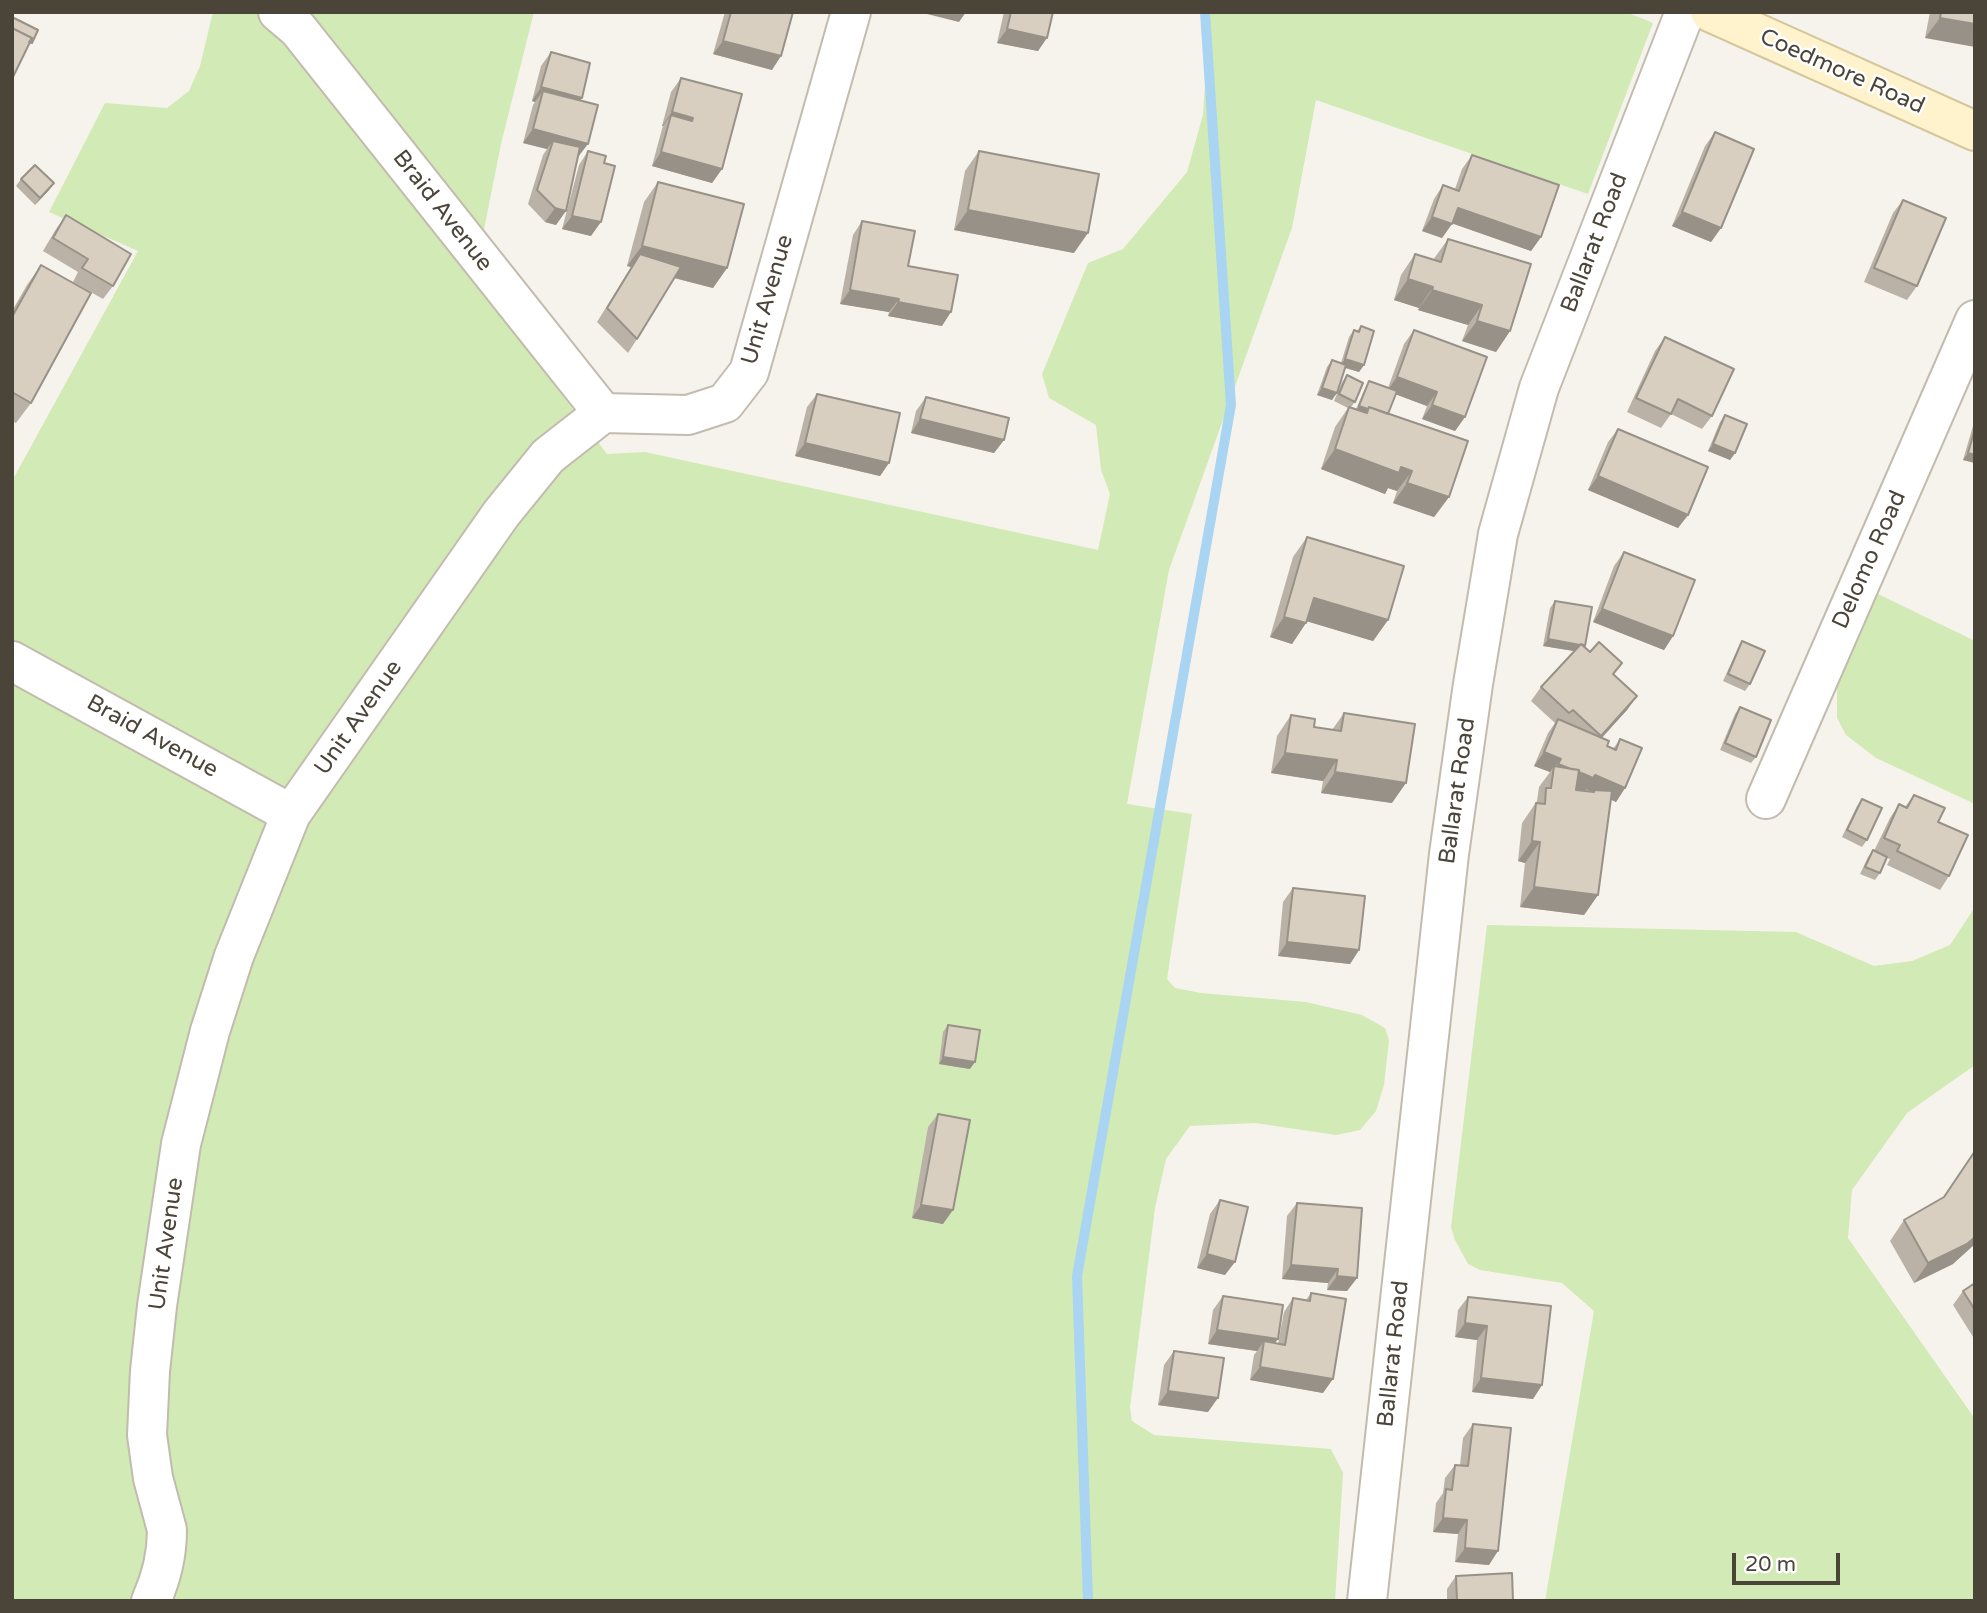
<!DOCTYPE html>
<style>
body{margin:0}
#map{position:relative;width:1987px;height:1613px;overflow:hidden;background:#f6f3ec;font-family:"Varela Round",sans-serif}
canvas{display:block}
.frame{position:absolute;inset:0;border:14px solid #4b4439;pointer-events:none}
.scale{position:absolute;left:1732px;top:1553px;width:108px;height:32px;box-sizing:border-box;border:4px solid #4b4439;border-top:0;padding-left:9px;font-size:21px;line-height:24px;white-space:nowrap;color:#4b4439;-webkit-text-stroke:5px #fff;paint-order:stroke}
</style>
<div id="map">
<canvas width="1987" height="1613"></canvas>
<div class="frame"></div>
<div class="scale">20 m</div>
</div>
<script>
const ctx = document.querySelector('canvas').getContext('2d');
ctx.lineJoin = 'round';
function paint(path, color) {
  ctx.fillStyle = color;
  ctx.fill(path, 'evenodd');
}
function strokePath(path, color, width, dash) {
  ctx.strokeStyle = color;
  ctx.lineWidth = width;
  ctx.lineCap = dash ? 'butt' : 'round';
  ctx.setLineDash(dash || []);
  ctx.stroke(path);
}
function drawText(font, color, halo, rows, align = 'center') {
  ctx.font = font + ' "Varela Round",sans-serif';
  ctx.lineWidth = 5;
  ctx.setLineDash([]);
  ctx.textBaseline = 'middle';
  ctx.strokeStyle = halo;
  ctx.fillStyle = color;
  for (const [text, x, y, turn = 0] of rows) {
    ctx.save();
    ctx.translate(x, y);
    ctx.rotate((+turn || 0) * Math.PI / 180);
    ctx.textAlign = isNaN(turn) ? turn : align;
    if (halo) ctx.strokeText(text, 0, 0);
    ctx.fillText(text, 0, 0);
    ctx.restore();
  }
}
paint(new Path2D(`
 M213,12H534L501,144L474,280L607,454L645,452L1098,550L1110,494L1101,470L1096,425L1049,398L1042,374L1088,263L1123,249L1187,172L1203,115L1210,12H1626L1653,23L1588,194L1316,100L1292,228L1169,570L1127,804L1192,814L1167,979L1175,988L1201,993L1306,1002L1362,1015L1385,1028L1389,1040L1384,1085L1376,1111L1360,1130L1336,1135L1255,1123L1190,1126L1166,1159L1155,1208L1130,1408L1132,1421L1154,1435L1331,1449L1343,1473L1335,1601H12V481L138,251L49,212L105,103L167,108L189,91L200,66Z
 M1874,592L1975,641V804L1876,758L1846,735L1837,718V670Z
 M1975,907V1065L1907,1113L1852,1190L1848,1238L1975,1419V1601H1545L1594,1311L1562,1283L1480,1270L1468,1264L1455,1240L1451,1227L1487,925L1796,932L1874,966L1912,961L1950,945Z`), '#d2eab5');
strokePath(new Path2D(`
 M1088,1601L1077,1276L1231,405L1205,12`), '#a9d4f2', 10);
const street = new Path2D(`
 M278,12L298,29L603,413
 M12,661L291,814
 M1766,799L1975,320
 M151,1601C161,1579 167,1554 167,1530L153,1478L147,1435L150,1371L157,1306L181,1144L210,1031L234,956L291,814L501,514L548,456L603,413L688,415L725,403L749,372L851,12
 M1367,1601L1449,854L1473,684L1498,534L1539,388L1685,12`);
const secondary = new Path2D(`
 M1710,12L1975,131`);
strokePath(street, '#c2bbae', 42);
strokePath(secondary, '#d6c79b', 42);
strokePath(street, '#fff', 38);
strokePath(secondary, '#fff3cd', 38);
paint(new Path2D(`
 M725,12H793L772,70L713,54Z
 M1004,12H1053L1038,51L997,43Z
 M1930,12H1975L1925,38Z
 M551,52L582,98L580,101L578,157L556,225L545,222L528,204L543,155L547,149L523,143L533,105L535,102L532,101L541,66Z
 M681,78L722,169L712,183L652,166L662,129L663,126H662L671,92Z
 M1715,132L1721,228L1711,242L1672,226L1705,146Z
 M588,151L591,236L562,229L579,165Z
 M979,151L1074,253L954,230L965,171Z
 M1472,155L1541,237L1531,251L1452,223L1442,238L1422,231L1434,199L1443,185L1455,189L1462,169Z
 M21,179L54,183L49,190L35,205L16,186Z
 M658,182L727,268L713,288L674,278L637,339L628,353L597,322L631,267L627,266L644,202Z
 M1903,200L1917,286L1907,300L1864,282L1893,213Z
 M66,215L113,286L103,299L73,282L78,272L43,251L56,229Z
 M862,221L942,326L888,316L889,312L840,304L853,235Z
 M1448,239L1510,331L1496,352L1462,341L1468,325L1418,310L1419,308L1394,300L1401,275L1415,254L1433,260Z
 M41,265L31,403L16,423L12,421V311L27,285Z
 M1361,326L1364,365L1359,372L1345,368L1332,400L1317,395L1327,367L1332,360L1341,363L1349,337L1354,330L1357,331Z
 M1414,330L1465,417L1455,431L1422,419L1427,406L1395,394L1388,414L1449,497L1434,517L1393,503L1397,491L1388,488L1385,494L1321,469L1335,427L1348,408L1334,401L1342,382L1347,375L1355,402L1351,407L1356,409L1365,388L1369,381L1388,388L1404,344Z
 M1665,337L1712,416L1702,429L1671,414L1661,428L1627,412L1655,351Z
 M817,394L889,463L880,476L795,456L807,407Z
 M926,397L1004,440L994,453L911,433L916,411Z
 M1725,415L1735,453L1730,460L1708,451L1720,422Z
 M1975,424V463L1963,460L1973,426Z
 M1618,429L1688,515L1678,528L1588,490L1608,442Z
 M1307,537L1388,620L1373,641L1307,621L1292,644L1270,637L1293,557Z
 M1624,552L1673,636L1664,650L1593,622L1614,566Z
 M1555,601L1585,646V647L1637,696L1627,710L1602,738L1607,746L1613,749L1620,739L1625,788L1616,802L1611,799L1598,895L1584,915L1520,907L1525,863L1518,861L1522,823L1537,801L1539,787L1550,772L1534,766L1548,733L1555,723L1531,701L1541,687L1574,651L1543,646L1550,608Z
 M1742,641L1750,684L1745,691L1723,681L1738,648Z
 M1740,707L1756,757L1751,763L1720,750L1735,714Z
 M1344,713L1392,803L1321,793L1323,781L1271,773L1277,736L1291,715L1314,727L1332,730Z
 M1914,795L1938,822L1949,876L1940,890L1887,865L1890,859L1887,858L1880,873L1875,880L1860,874L1868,857L1873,850L1874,851L1890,818L1899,804L1905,807Z
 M1862,799L1867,840L1862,847L1842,837L1857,806Z
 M1293,888L1359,950L1350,964L1278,956L1283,902Z
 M948,1025L970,1069L939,1064L943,1032Z
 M938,1114L943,1224L912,1218L928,1127Z
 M1220,1200L1225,1275L1197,1268L1210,1214Z
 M1297,1203L1357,1278L1347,1291L1327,1290L1328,1283L1282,1279L1287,1216Z
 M1904,1220L1953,1264L1914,1283L1890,1241Z
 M1975,1283V1340L1953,1305L1963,1291Z
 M1311,1293L1323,1393L1250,1380L1254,1355L1257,1351L1208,1344L1213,1310L1223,1296L1275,1343L1278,1344L1284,1312L1293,1298L1306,1300Z
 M1468,1297L1542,1385L1533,1399L1472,1392L1477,1340L1455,1337L1458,1310Z
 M1174,1351L1208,1412L1158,1405L1164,1365Z
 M1473,1424L1489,1565L1455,1562L1458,1534L1433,1532L1436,1503L1443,1493L1445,1478L1455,1465H1460L1463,1438Z
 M1456,1576L1513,1601H1447V1589Z`), '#bab2a6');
paint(new Path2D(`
 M928,12H966L959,22L927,14Z
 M1940,18L1975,24V47L1925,38Z
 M1007,29L1047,38L1038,51L997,43Z
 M723,41L781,56L772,70L713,54Z
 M541,87L582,98L572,112L543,91L535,102L532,101Z
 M672,112L693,118L683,132L671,115L663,126H662Z
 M533,129L588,144L578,157L553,141L547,149L523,143Z
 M661,152L722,169L712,183L652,166Z
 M54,183L49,190L35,205L40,198Z
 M555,208L566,211L556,225L545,222Z
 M1458,208L1541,237L1531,251L1448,222Z
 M968,210L1088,233L1074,253L954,230Z
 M1682,212L1721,228L1711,242L1672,226Z
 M572,216L601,222L591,236L562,229Z
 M1432,217L1452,224L1442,238L1422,231Z
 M642,246L727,268L713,288L632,267L640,254L631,267L627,266Z
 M1408,279L1433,287L1419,308L1394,300Z
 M850,290L899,299L889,312L840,304Z
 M1432,290L1482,305L1468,325L1418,310Z
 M898,302L951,312L942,326L888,316Z
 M1477,321L1510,331L1496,352L1462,341Z
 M1345,359L1364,365L1359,372L1340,366Z
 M1397,377L1437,392L1427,406L1387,391Z
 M1322,388L1337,393L1332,400L1317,395Z
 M1432,405L1465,417L1455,431L1422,419Z
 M1359,406L1368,409L1363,416L1355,413Z
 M920,419L1004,440L994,453L911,433Z
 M805,443L889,463L880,476L795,456Z
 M1713,444L1735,453L1730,460L1708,451Z
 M1335,449L1401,467L1412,471L1397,491L1388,488L1385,494L1321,469Z
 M1968,453L1975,455V463L1963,460Z
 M1598,476L1688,515L1678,528L1588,490Z
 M1407,483L1449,497L1434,517L1393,503Z
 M1314,598L1388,620L1373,641L1299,619Z
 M1602,609L1673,636L1664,650L1593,622Z
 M1284,617L1306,623L1292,644L1270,637Z
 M1548,639L1585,646L1580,652L1543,646Z
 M1637,696L1627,710L1591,749L1601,736Z
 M1544,752L1561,759L1553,769L1554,766L1550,772L1534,766Z
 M1285,753L1337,760L1323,781L1271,773Z
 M1558,764L1595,775L1625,788L1616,802L1594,792V790L1593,792L1586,789L1584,792L1552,779L1553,771Z
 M1335,772L1406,783L1392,803L1321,793Z
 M1532,841L1540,842L1525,863L1518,861Z
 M1534,887L1598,895L1584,915L1520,907Z
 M1287,942L1359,950L1350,964L1278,956Z
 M943,1057L975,1062L970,1069L939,1064Z
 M921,1205L953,1210L943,1224L912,1218Z
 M1975,1237L1974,1245L1953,1264L1914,1283L1928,1263Z
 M1207,1254L1235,1262L1225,1275L1197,1268Z
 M1291,1265L1338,1269L1328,1283L1282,1279Z
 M1337,1276L1357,1278L1347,1291L1327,1290Z
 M1465,1323L1487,1326L1477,1340L1455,1337Z
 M1217,1330L1278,1339L1268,1353L1264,1341L1257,1351L1208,1344Z
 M1260,1367L1333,1379L1323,1393L1250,1380Z
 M1481,1378L1542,1385L1533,1399L1472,1392Z
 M1168,1391L1218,1398L1208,1412L1158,1405Z
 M1443,1518L1467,1520L1458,1534L1433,1532Z
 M1465,1548L1498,1551L1489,1565L1455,1562Z`), '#979187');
const building = new Path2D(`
 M731,12H793L781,56L723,41Z
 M1011,12H1053L1047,38L1007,29Z
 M1941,12H1975V24L1940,18Z
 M12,17L38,30L32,43L29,42L32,38L12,28Z
 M12,28L32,38L12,79Z
 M551,52L590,63L582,98L541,87Z
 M681,78L742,94L722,169L661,152L671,115L692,121L693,118L672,112Z
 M543,91L598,105L588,144L533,129Z
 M1715,132L1754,149L1721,228L1682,212Z
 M553,141L580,147L566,211L555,208L537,190Z
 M588,151L606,156L604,163L615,166L601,222L572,216Z
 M979,151L1099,174L1088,233L968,210Z
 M1472,155L1559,185L1541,237L1458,208L1452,224L1432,217L1443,185L1459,191Z
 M35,165L54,183L40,198L21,179Z
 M658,182L744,204L727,268L642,246Z
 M1903,200L1946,218L1917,286L1874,268Z
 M66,215L131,254L113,286L82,268L88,259L53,238Z
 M862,221L915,231L908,266L958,275L951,312L898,302L899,299L850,290Z
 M1448,239L1531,264L1510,331L1477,321L1482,305L1432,290L1433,287L1408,279L1415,254L1441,262Z
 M640,254L681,267L637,339L607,308Z
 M41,265L91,293L31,403L12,392V317Z
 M1361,326L1374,331L1364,365L1345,359L1354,330L1359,332Z
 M1414,330L1487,357L1465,417L1432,405L1437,392L1397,377Z
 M1665,337L1734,369L1712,416L1678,399L1671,414L1636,398Z
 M1332,360L1346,365L1337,393L1322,388Z
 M1347,375L1363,383L1355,402L1339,394Z
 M1369,381L1397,391L1388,414L1369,407L1368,409L1359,406Z
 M817,394L900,413L889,463L805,443Z
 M926,397L1009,418L1004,440L920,419Z
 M1349,407L1367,413L1369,407L1468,441L1449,497L1407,483L1412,471L1401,467L1399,473L1335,449Z
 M1725,415L1747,424L1735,453L1713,444Z
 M1618,429L1708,467L1688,515L1598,476Z
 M1975,429V455L1968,453Z
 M1307,537L1404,566L1388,620L1314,598L1306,623L1284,617Z
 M1624,552L1695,580L1673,636L1602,609Z
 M1555,601L1592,607L1585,646L1581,644L1580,645L1548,639Z
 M1742,641L1765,651L1750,684L1728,674Z
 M1599,642L1622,663L1613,674L1637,696L1601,736L1573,710L1569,713L1541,687L1581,644L1590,652Z
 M1740,707L1771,720L1756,757L1725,743Z
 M1344,713L1415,724L1406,783L1335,772L1337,760L1285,753L1291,715L1315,719L1314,727L1341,731Z
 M1558,719L1609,741L1607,746L1616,750L1620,739L1642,748L1625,788L1595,775L1593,778L1579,772V770L1571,769L1558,764L1561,759L1544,752Z
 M1554,766L1579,770L1576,790L1594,792V790L1612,791L1598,895L1534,887L1540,842L1532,841L1536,803L1545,804L1546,788H1551Z
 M1914,795L1945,808L1938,822L1968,835L1949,876L1897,851L1900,845L1884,838L1899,804L1907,808Z
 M1862,799L1882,808L1867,840L1847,830Z
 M1873,850L1887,857L1880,873L1865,867Z
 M1293,888L1365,896L1359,950L1287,942Z
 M948,1025L980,1030L975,1062L943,1057Z
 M938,1114L970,1120L953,1210L921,1205Z
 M1975,1151V1237L1967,1244L1928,1263L1904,1220L1944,1197Z
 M1220,1200L1248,1207L1235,1262L1207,1254Z
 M1297,1203L1362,1208L1357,1278L1337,1276L1338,1269L1291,1265Z
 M1975,1283V1310L1963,1291Z
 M1311,1293L1346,1299L1333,1379L1260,1367L1264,1341L1285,1345L1293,1298L1310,1301Z
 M1223,1296L1283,1305L1278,1339L1217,1330Z
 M1468,1297L1551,1306L1542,1385L1481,1378L1487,1326L1465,1323Z
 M1174,1351L1224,1358L1218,1398L1168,1391Z
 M1473,1424L1511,1428L1498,1551L1465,1548L1467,1520L1443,1518L1446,1489L1452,1490L1455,1465L1468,1466Z
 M1512,1573L1513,1601H1457L1456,1576Z`);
paint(building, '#d8cfc1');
strokePath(building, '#979187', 2);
drawText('23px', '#4b4439', '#fff', [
 ["Coedmore Road",1842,72,24],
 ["Braid Avenue",442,211,52],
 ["Ballarat Road",1595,243,-69],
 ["Unit Avenue",768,300,-74],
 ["Delomo Road",1870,560,-66],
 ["Unit Avenue",359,718,-55],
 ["Braid Avenue",152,737,29],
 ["Ballarat Road",1458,791,-82],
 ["Unit Avenue",167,1244,-82],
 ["Ballarat Road",1394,1354,-84]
]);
</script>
